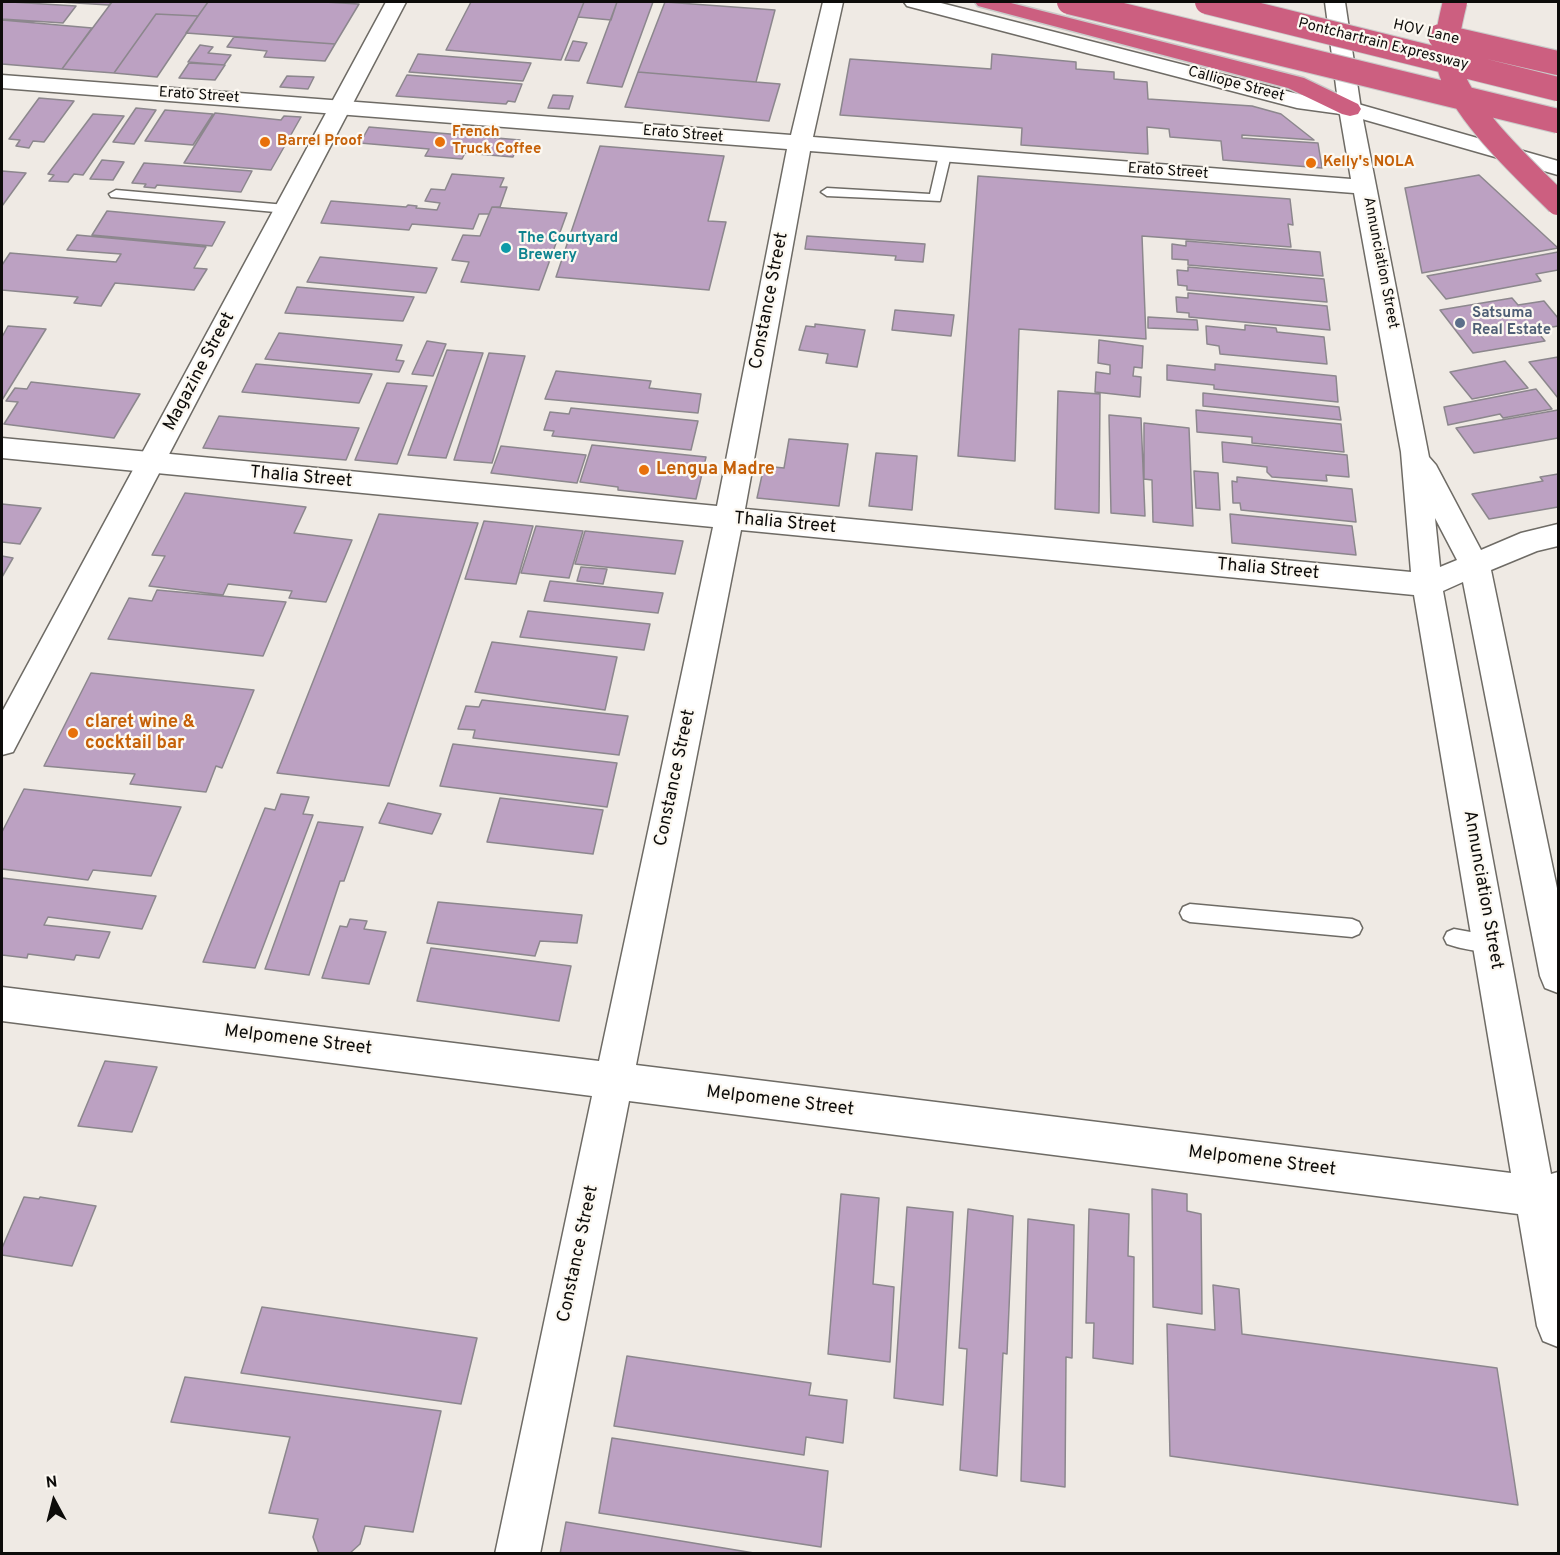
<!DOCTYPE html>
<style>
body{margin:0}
#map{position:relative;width:1560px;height:1555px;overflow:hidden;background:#efeae4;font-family:Overpass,sans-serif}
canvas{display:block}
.frame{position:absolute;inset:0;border:3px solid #0d0c0a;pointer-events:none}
.north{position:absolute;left:24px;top:1471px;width:60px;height:60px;-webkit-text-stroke:4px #fcf8f1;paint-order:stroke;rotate:353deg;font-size:16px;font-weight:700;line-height:24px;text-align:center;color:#0d0c0a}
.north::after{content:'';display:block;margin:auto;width:21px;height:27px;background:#0d0c0a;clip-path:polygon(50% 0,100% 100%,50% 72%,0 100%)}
</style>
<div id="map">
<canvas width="1560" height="1555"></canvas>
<div class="frame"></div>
<div class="north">N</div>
</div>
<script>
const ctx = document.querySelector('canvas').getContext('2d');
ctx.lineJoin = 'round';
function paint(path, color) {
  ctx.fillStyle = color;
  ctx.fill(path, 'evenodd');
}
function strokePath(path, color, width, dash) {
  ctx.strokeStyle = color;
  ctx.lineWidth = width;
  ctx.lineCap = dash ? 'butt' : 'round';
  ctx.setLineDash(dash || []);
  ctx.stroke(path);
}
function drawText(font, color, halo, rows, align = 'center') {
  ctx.font = font + ' Overpass,sans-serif';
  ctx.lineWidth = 4.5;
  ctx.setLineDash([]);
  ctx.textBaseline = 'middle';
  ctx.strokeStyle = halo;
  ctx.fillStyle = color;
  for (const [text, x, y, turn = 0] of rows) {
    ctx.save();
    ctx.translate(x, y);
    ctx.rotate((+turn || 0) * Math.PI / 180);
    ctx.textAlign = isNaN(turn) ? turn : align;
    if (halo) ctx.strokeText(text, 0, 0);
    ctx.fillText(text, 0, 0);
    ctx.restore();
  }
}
const building = new Path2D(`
 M2,2H11L76,6L63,23L2,19Z
 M59,2H112L109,5Z
 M112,2H208L198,16L156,14L114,73L62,69Z
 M208,2H324L359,4L335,44L186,33Z
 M471,2H584L561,60L446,50Z
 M584,2H617L611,20L578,17Z
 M617,2H653L622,87L587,83Z
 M665,2L775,10L756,82L638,72Z
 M156,14L198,16L157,77L114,73Z
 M2,20L92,28L62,69L2,64Z
 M234,37L335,44L325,61L264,57L267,51L227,47Z
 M573,41L587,43L579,61L565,60Z
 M200,45L213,47L208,53L231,55L224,65L188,62Z
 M418,54L531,63L523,81L409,72Z
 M992,54L1076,62V69L1114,72V79L1147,82L1148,99L1252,106L1281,114L1314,140L1242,135V138L1318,143L1322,168L1223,160L1221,141L1170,137L1169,129L1147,127L1148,154L1021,145L1022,128L840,115L850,59L991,69Z
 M189,63L225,65L215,80L179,78Z
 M638,72L756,82L780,84L769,121L625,107Z
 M407,75L522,84L515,102L508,101L506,104L396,96Z
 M287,76L314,77L308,89L280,87Z
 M553,95L573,96L569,109L548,108Z
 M39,98L74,101L44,142L33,141L29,148L16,146L20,140L9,139Z
 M136,108L156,110L134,144L113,142Z
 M165,110L213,114L193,145L145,141Z
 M215,113L281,120L284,116L301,117L271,170L184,163Z
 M93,114L124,116L83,175L74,174L68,182L49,181L54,175L48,174Z
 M369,127L520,140L513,157L465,153L462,159L425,156L429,149L360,143Z
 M600,146L724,156L708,221L726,222L709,290L556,277Z
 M102,160L124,162L113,180L90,179Z
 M144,163L252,171L241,192L157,185L155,188L144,187L146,184L132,183Z
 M2,171L26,173L2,206Z
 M452,174L504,178L500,187H507L500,207H492L489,214H479L473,229L412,224L409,230L321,223L331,201L406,207L408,205L417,206L416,208L437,210L440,203L425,201L431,189L445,190Z
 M1479,175L1558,248L1422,273L1405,188Z
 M978,176L1290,199L1293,225L1288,224L1291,247L1142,236L1146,339L1019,329L1015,461L958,456Z
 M492,207L567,213L539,290L461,282L469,262L452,260L463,235L480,236Z
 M107,211L225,222L212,246L92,235Z
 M77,235L206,247L194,268L207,269L194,290L115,283L101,306L74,303L78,297L2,290V265L10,253L116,262L121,254L67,250Z
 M807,236L925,244L923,262L895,260L896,256L805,249Z
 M1186,241L1320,252L1323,276L1188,265V260L1172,259V244L1186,246Z
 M1558,252V270L1536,274L1541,281L1446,299L1427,276Z
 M320,257L437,268L426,293L307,282Z
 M1188,267L1324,279L1327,302L1187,290V286L1178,285L1177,270L1188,271Z
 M297,287L414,297L403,321L285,313Z
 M1188,293L1327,306L1330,330L1189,317V313L1177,312L1176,297L1188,298Z
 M1512,298L1518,305L1544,301L1558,318V326L1536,330L1545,341L1473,353L1440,310Z
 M895,310L954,315L951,336L892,330Z
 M1148,317L1197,320L1198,330L1148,328Z
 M815,324L865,330L857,367L826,363L828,354L799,350L806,326L815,327Z
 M1245,325L1276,328L1277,332L1324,337L1327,364L1220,354L1219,346L1207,344L1206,326L1245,330Z
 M8,326L46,329L2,400V337Z
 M279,333L402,345L396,360L404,361L399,372L265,359Z
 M1099,340L1143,346L1142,368L1134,367L1133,376L1141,377L1140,397L1095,392L1096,372L1110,374V365L1098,363Z
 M427,341L446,344L433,376L412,374Z
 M447,350L483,353L446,458L408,455Z
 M489,353L525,356L492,463L454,460Z
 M1558,357V398L1529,362Z
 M1505,361L1528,388L1472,399L1450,372Z
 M256,364L372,374L359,403L242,392Z
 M1215,364L1336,376L1338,402L1214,389V385L1167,380V365L1215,370Z
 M556,371L651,381L649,388L701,394L698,413L545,399Z
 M31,382L140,394L114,438L4,424L18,402L6,401L15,388L27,389Z
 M387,383L427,386L397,464L355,460Z
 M1536,389L1552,409L1503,418L1500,414L1448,425L1444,407Z
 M1058,391L1100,394L1099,513L1055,509Z
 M1203,393L1339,407L1341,420L1203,406Z
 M571,408L698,421L691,450L552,436L554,431L544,430L550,412L569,414Z
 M1196,410L1341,424L1344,452L1252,443V437L1197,432Z
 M1558,410V438L1474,453L1456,428Z
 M1109,415L1141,418L1145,516L1111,513Z
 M219,416L359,428L346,460L203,448Z
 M1144,423L1189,428L1193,526L1153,522L1152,480L1144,479Z
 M789,439L848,444L839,506L757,498L764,466L784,468Z
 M1222,442L1347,455L1349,477L1326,475L1327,481L1272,477L1267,472V467L1223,462Z
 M592,445L706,457L696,499L618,490V487L580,482Z
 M501,446L586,455L577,483L491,473Z
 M876,453L917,456L912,510L869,506Z
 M1194,471L1218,473L1220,510L1196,508Z
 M1558,474V507L1489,519L1472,494L1543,481L1540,477Z
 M1237,477L1352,489L1356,522L1241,510L1240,503H1233L1232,481L1237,482Z
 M185,493L306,507L294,533L352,540L326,602L289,598L292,591L228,584L223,595L149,586L165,556L152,555Z
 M2,504L41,508L20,544L2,542Z
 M379,514L478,523L389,786L277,773Z
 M1230,514L1352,526L1356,555L1232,543Z
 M484,521L533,526L516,584L465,579Z
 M536,526L583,531L569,578L521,573Z
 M585,531L683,541L675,574L575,564Z
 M2,556L13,558L2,577Z
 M581,567L607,569L603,584L577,581Z
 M550,581L663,593L658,613L544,601Z
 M157,590L286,602L263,656L108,639L129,598L152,601Z
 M528,611L650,624L644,650L520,637Z
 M492,642L617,657L605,710L475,692Z
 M91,673L254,690L222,768L216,766L206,792L130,784L135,774L44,766Z
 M482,700L628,716L619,755L473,738L475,730L458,729L466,706L479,707Z
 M453,744L617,763L607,807L440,786Z
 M24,789L181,807L151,876L93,870L88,880L2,869V832Z
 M281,794L309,797L303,814L313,815L255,968L203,962L265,808L275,810Z
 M500,798L603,810L593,854L487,842Z
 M388,803L441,814L432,834L379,823Z
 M318,822L363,827L344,881H340L309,975L265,969Z
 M2,878L156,896L142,929L48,917L44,925L110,932L99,958L76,955L74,960L28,954L27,958L2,955Z
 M438,902L582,915L577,943L540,941L535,956L427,943Z
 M350,919L367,921L364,929L386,932L369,984L322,978L340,926L347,927Z
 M431,948L571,966L559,1021L417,1001Z
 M105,1061L157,1067L132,1132L78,1126Z
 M1152,1189L1187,1194V1211L1201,1214L1202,1314L1153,1307Z
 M841,1194L879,1198L873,1284L894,1287L890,1362L828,1354Z
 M24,1197L39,1199L40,1197L96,1206L72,1266L2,1255V1248Z
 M907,1207L953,1212L943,1405L894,1398Z
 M968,1209L1013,1216L1007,1354L1003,1353L997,1476L960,1470L967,1349L959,1348Z
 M1089,1209L1129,1214L1128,1256L1134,1257L1133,1364L1093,1358L1094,1323H1086Z
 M1028,1219L1074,1225L1072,1358L1066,1357L1065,1487L1021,1481Z
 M1213,1285L1239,1289L1242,1334L1497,1368L1518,1505L1170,1456L1167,1324L1215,1330Z
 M262,1307L477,1338L461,1404L241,1373Z
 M627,1356L811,1383L809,1395L847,1400L843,1443L806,1437L804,1455L614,1426Z
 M185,1377L441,1411L413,1532L365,1526L360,1544L349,1554H319L313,1537L318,1519L269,1513L290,1437L171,1422Z
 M612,1438L828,1471L821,1547L599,1513Z
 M566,1522L760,1554H560Z`);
paint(building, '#bca1c2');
strokePath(building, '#8c878d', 1.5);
const service = new Path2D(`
 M945,151L951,155L940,201L827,196L821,192L827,188L930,194L939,155Z
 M116,190L286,205L293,209L286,213L111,197L109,194Z
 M1190,904L1352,919L1359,922L1362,928L1359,934L1352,937L1190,922L1183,919L1180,913L1183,907Z
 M1454,929L1498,937L1501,943L1498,949C1484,954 1461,949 1447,944L1444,938L1447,932Z`);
const minor = new Path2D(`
 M823,2H843L813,137L1351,179L1339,109L1325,2H1345L1361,109L1429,457L1436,465L1481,550L1521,533L1558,524V546L1537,551L1491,570L1558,893V993L1545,988L1540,976L1463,582L1443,591L1551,1174L1558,1172V1347L1543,1341L1537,1326L1518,1214L629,1101L540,1554H495L592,1096L2,1021V987L599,1061L713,527L2,458V438L717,506L787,149L2,88V75L791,135ZM810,151L1354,193L1401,452L1411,572L745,509ZM1435,518L1457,560L1440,567ZM741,530L1414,595L1511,1173L636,1065Z`);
const tertiary = new Path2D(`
 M386,2H406L13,752L2,755V712Z
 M904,2H937L1306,96L1358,104L1558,161V175L1348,115L1297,108L907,6Z`);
const motorway = new Path2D(`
 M975,2H1007L1304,78L1358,104L1361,109L1358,114L1350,116L1342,114L1288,88L978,6Z`);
strokePath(service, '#6e6b65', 3);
strokePath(minor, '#6e6b65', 3);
strokePath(tertiary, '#6e6b65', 3);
strokePath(motorway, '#cacac9', 3);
paint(service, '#fff');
paint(minor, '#fff');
paint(tertiary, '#fff');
paint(motorway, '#cc5f80');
const motorwayBridge = new Path2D(`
 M1069,2L1558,121
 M1207,2L1558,89
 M1455,2C1450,22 1444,46 1449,66C1461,112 1525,170 1558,203
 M1440,36L1558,63`);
strokePath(motorwayBridge, '#cacac9', 26, []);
strokePath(motorwayBridge, '#cc5f80', 24);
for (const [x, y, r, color] of [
 [265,142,6,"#e8710a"],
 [440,142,6,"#e8710a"],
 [1311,163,6,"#e8710a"],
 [506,248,6,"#0f9aa8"],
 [1460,323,6,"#5c6f8a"],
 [644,470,6,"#e8710a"],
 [73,733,6,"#e8710a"]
]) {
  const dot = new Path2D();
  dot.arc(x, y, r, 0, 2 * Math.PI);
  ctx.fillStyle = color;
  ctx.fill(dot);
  strokePath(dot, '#fcf8f1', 2);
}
drawText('15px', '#0d0c0a', '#fcf8f1', [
 ["HOV Lane",1426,33,13],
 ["Pontchartrain Expressway",1383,45,14],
 ["Calliope Street",1236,85,15],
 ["Erato Street",199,96,4],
 ["Erato Street",683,135,5],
 ["Erato Street",1168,172,4],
 ["Annunciation Street",1380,263,79]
]);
drawText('bold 15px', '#c56008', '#fcf8f1', [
 ["French",452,133],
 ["Truck Coffee",452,150],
 ["Barrel Proof",277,142],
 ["Kelly's NOLA",1323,163]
], 'left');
drawText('bold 15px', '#0d838f', '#fcf8f1', [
 ["The Courtyard",518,239],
 ["Brewery",518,256]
], 'left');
drawText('bold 15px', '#4e5e75', '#fcf8f1', [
 ["Satsuma",1472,314],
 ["Real Estate",1472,331]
], 'left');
drawText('18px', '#0d0c0a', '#fcf8f1', [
 ["Constance Street",770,301,-79],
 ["Magazine Street",200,372,-62],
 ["Thalia Street",301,478,5],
 ["Thalia Street",785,524,5],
 ["Thalia Street",1268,570,5],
 ["Constance Street",676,778,-78],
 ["Annunciation Street",1482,890,80],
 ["Melpomene Street",298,1041,7],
 ["Melpomene Street",780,1102,7],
 ["Melpomene Street",1262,1162,7],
 ["Constance Street",579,1254,-78]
]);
drawText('bold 18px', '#c56008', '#fcf8f1', [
 ["Lengua Madre",656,470],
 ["claret wine &",85,723],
 ["cocktail bar",85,744]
], 'left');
</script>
